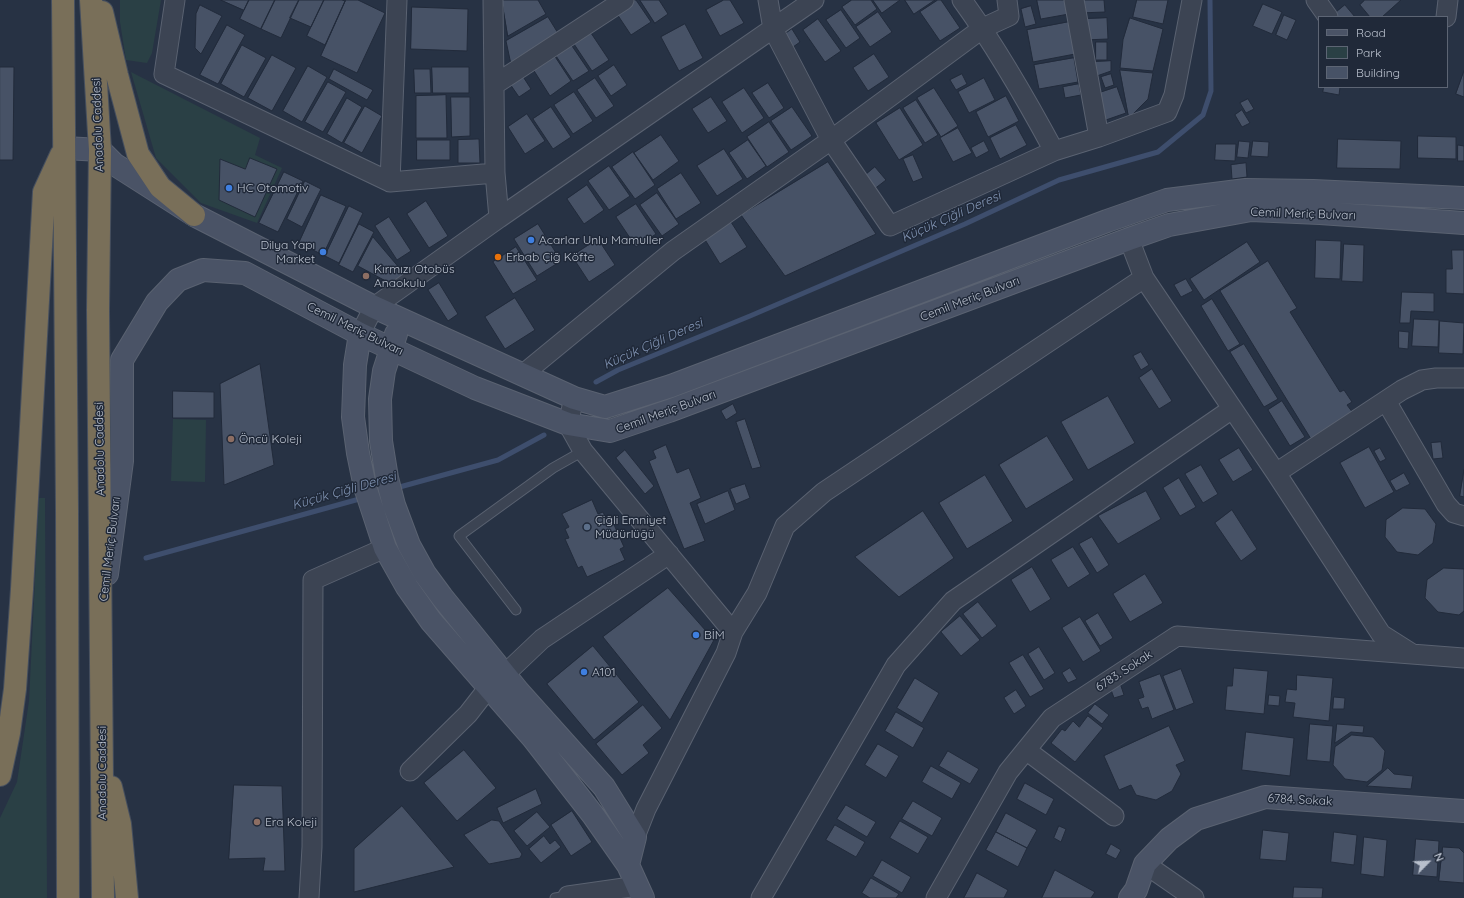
<!DOCTYPE html>
<meta charset="utf-8">
<style>
body{margin:0}
#map{position:relative;width:1464px;height:898px;overflow:hidden;background:#273244;font-family:Quicksand,sans-serif}
canvas{display:block}
.legend{position:absolute;left:1318px;top:16px;width:130px;height:72px;box-sizing:border-box;background:#202939;border:1px solid #5d6574;margin:0;padding:5px 7px;list-style:none;font-size:12px;color:#b9c0cd}
.legend li{display:flex;align-items:center;gap:8px;height:20px}
.legend b{width:20px;border:1px solid #5d6574}
.north{position:absolute;left:1408px;top:842px;width:40px;height:40px;-webkit-text-stroke:3px #202939;paint-order:stroke;rotate:66deg;font-size:11px;font-weight:700;line-height:16px;text-align:center;color:#b9c0cd}
.north::after{content:'';display:block;margin:auto;width:14px;height:18px;background:#b9c0cd;clip-path:polygon(50% 0,100% 100%,50% 72%,0 100%)}
</style>
<div id="map">
<canvas width="1464" height="898"></canvas>
<ul class="legend">
<li><b style="height:5px;background:#4a5366"></b>Road</li>
<li><b style="height:11px;background:#2a4045"></b>Park</li>
<li><b style="height:11px;background:#475266"></b>Building</li>
</ul>
<div class="north">N</div>
</div>
<script>
const ctx = document.querySelector('canvas').getContext('2d');
ctx.lineJoin = 'round';
function paint(path, color) {
  ctx.fillStyle = color;
  ctx.fill(path, 'evenodd');
}
function strokePath(path, color, width, dash) {
  ctx.strokeStyle = color;
  ctx.lineWidth = width;
  ctx.lineCap = dash ? 'butt' : 'round';
  ctx.setLineDash(dash || []);
  ctx.stroke(path);
}
function drawText(font, color, halo, rows, align = 'center') {
  ctx.font = font + ' Quicksand,sans-serif';
  ctx.lineWidth = 3;
  ctx.setLineDash([]);
  ctx.textBaseline = 'middle';
  ctx.strokeStyle = halo;
  ctx.fillStyle = color;
  for (const [text, x, y, turn = 0] of rows) {
    ctx.save();
    ctx.translate(x, y);
    ctx.rotate((+turn || 0) * Math.PI / 180);
    ctx.textAlign = isNaN(turn) ? turn : align;
    if (halo) ctx.strokeText(text, 0, 0);
    ctx.fillText(text, 0, 0);
    ctx.restore();
  }
}
paint(new Path2D(`
 M120,0H161L152,53L147,63L126,60L120,22Z
 M131,72L260,138L255,155L282,168L257,223L201,203L156,158Z
 M173,419L206,420L205,482L171,481Z
 M39,498H45L47,898H0V818L17,782L29,701Z`), '#2a4045');
strokePath(new Path2D(`
 M596,382L618,370L750,316L965,224L1059,180L1158,152L1203,115L1211,91L1210,0
 M396,488L498,460L544,435
 M146,558L363,498`), '#3e4e6d', 5);
const building = new Path2D(`
 M221,0H249L244,10Z
 M249,0H275L261,29L240,19Z
 M275,0H299L281,38L261,29Z
 M299,0H324L311,27L290,18Z
 M324,0H342L345,1L325,45L307,36Z
 M346,0H358L385,13L357,73L321,56Z
 M502,0H538L546,14L508,36Z
 M632,0H636L651,22L631,35L615,11Z
 M640,0H659L668,14L655,23Z
 M724,0H730L744,23L720,36L706,10Z
 M852,0H871L877,9L855,25L842,7Z
 M873,0H900L882,13Z
 M905,0H935L914,14Z
 M938,0H941L960,28L940,41L920,12Z
 M1037,0H1066L1069,14L1041,19Z
 M1078,0H1104L1105,12L1079,13Z
 M1137,0H1168L1163,24L1133,17Z
 M1365,0H1401L1382,17H1370L1360,5Z
 M1263,4L1282,12L1272,34L1253,26Z
 M200,5L222,16L201,54L195,48L196,14Z
 M1345,5L1355,17H1336L1334,14Z
 M1031,6L1036,24L1025,27L1021,9Z
 M412,7L468,9L467,51L411,49Z
 M841,10L860,38L846,48L826,20Z
 M878,12L892,32L870,47L856,27Z
 M1284,15L1296,20L1287,40L1276,35Z
 M548,17L561,38L512,69L506,41Z
 M1107,18L1108,39L1084,40L1083,19Z
 M1130,18L1163,29L1153,71L1120,68L1123,40Z
 M818,19L841,51L825,62L803,30Z
 M1069,22L1075,54L1033,62L1027,30Z
 M685,24L703,58L679,71L661,37Z
 M227,25L245,35L218,84L200,75Z
 M792,29L800,42L793,47L785,34Z
 M589,30L609,60L592,71L572,41Z
 M1096,42H1107V60H1096Z
 M570,43L589,71L573,81L554,53Z
 M242,45L266,58L244,97L221,84Z
 M552,52L571,81L550,96L531,66Z
 M874,54L889,77L868,91L853,68Z
 M272,55L296,68L272,111L248,98Z
 M1074,58L1078,82L1039,89L1034,65Z
 M1111,61V71L1094,77L1091,62Z
 M614,65L627,85L611,96L598,76Z
 M308,66L327,77L302,122L283,111Z
 M0,67H14L13,160H0Z
 M432,67H469V93H433Z
 M334,69L373,90L367,100L329,79Z
 M414,69H430L431,93H415Z
 M1120,70L1153,73L1148,99L1129,118Z
 M1464,71V97L1456,94Z
 M962,74L967,84L956,90L950,80Z
 M1111,74L1114,85L1105,88L1101,77Z
 M522,75L531,89L519,97L510,84Z
 M595,78L614,106L596,118L577,90Z
 M984,78L995,100L969,113L958,92Z
 M328,82L346,92L323,132L305,122Z
 M768,83L784,108L769,118L752,93Z
 M1079,84L1081,95L1065,98L1063,87Z
 M1117,87L1126,113L1103,121L1093,95Z
 M1324,87H1340L1339,95L1323,92Z
 M744,88L764,118L742,133L722,102Z
 M934,88L958,126L941,137L917,98Z
 M574,92L593,121L573,134L554,105Z
 M446,95L447,138H416V96Z
 M1006,96L1019,121L988,137L976,112Z
 M451,97H470V136L452,137Z
 M711,97L727,121L708,133L692,109Z
 M347,98L362,107L342,143L327,134Z
 M1248,99L1254,109L1246,113L1240,103Z
 M916,100L938,135L925,143L903,108Z
 M365,106L382,116L362,153L344,143Z
 M551,107L571,137L553,149L533,119Z
 M792,107L812,136L791,150L771,121Z
 M900,108L923,145L899,160L876,123Z
 M1242,110L1250,123L1242,127L1235,115Z
 M527,114L545,141L525,154L508,127Z
 M769,122L789,152L767,167L747,137Z
 M1016,125L1027,145L1000,159L990,138Z
 M958,128L972,153L953,162L940,138Z
 M661,135L679,161L653,180L634,153Z
 M1418,136L1456,137V159L1418,158Z
 M477,139H479L480,163H458V140Z
 M1338,139L1401,141L1400,169L1337,168Z
 M417,140H450V160H417Z
 M748,140L766,166L747,179L729,153Z
 M984,141L989,151L976,158L971,148Z
 M1239,141L1250,142L1248,158L1237,157Z
 M1253,141L1269,142L1268,157L1251,156Z
 M1216,144H1236L1235,161L1215,160Z
 M1458,145L1464,146V161H1458Z
 M724,149L743,179L717,196L697,166Z
 M633,152L655,185L635,199L612,167Z
 M913,155L923,178L913,182L903,159Z
 M250,158L277,169L255,217L219,200L220,159L245,169Z
 M828,162L876,234L785,276L741,215Z
 M1246,163L1247,177L1232,179L1231,165Z
 M609,166L630,196L609,210L588,181Z
 M875,167L886,180L873,190L863,177Z
 M284,172L303,181L278,232L259,223Z
 M681,173L701,203L676,219L657,189Z
 M305,181L321,189L302,227L287,219Z
 M587,185L604,210L584,224L567,199Z
 M657,193L679,224L662,236L640,205Z
 M321,195L346,206L323,255L299,243Z
 M426,201L448,236L429,248L407,214Z
 M636,204L656,234L636,247L616,217Z
 M349,206L363,213L339,263L325,256Z
 M389,217L411,251L397,260L375,226Z
 M731,222L747,247L720,264L704,238Z
 M359,224L374,232L353,272L339,265Z
 M538,224L561,261L537,276L514,239Z
 M373,237L407,277L395,286L358,266Z
 M598,239L615,265L589,282L572,256Z
 M1316,240L1341,241L1340,279L1315,278Z
 M1247,242L1260,262L1204,300L1190,279Z
 M1344,244L1364,245L1363,282L1342,281Z
 M516,247L537,280L513,294L493,262Z
 M1452,250H1464V294L1446,293V269H1452Z
 M1268,261L1297,308L1290,312L1340,392L1344,390L1352,402L1347,405L1353,413L1311,439L1220,291Z
 M1186,279L1193,291L1181,297L1174,285Z
 M439,283L458,314L448,321L428,290Z
 M1402,292L1434,293V312L1411,311L1410,323H1400Z
 M515,298L535,330L505,349L485,317Z
 M1212,299L1240,344L1228,351L1201,306Z
 M1414,319L1439,320L1438,347L1412,346Z
 M1440,321L1464,323L1463,354L1439,353Z
 M1399,331L1409,332L1408,349L1399,348Z
 M1244,344L1278,399L1264,407L1230,352Z
 M1141,352L1149,365L1141,370L1133,356Z
 M260,364L274,465L224,485L220,384Z
 M1152,369L1172,401L1159,409L1139,378Z
 M173,391L214,392V418H173Z
 M1108,396L1135,443L1088,470L1061,422Z
 M1282,401L1305,437L1290,446L1268,410Z
 M733,404L737,413L726,420L721,411Z
 M745,419L761,467L752,469L736,422Z
 M1047,436L1074,480L1026,509L999,465Z
 M1441,442L1443,458L1433,459L1431,443Z
 M666,445L677,473L689,468L701,498L690,503L705,541L684,549L649,461L656,458L653,451Z
 M1369,447L1394,492L1365,508L1340,463Z
 M1239,448L1253,470L1233,482L1219,460Z
 M1380,448L1386,459L1380,462L1374,451Z
 M625,450L654,486L645,494L616,458Z
 M1201,465L1218,494L1203,503L1185,474Z
 M1464,470V497L1460,496Z
 M1404,473L1410,484L1396,491L1390,481Z
 M985,475L1013,521L967,549L939,503Z
 M1179,478L1196,507L1180,516L1163,488Z
 M745,484L750,498L736,504L730,489Z
 M728,491L735,510L705,524L697,504Z
 M1146,491L1161,519L1118,544L1098,516Z
 M592,500L598,514L603,512L607,520L611,518L624,547L620,549L625,560L587,577L582,566L578,568L565,539L569,538L565,529L569,527L562,514Z
 M1403,508L1425,509L1436,524L1433,543L1418,555L1397,552L1385,537L1386,520Z
 M1232,510L1257,549L1241,561L1215,523Z
 M923,511L954,558L899,597L855,557Z
 M1092,537L1109,565L1097,573L1079,544Z
 M1073,547L1090,574L1068,588L1051,560Z
 M1032,567L1051,599L1030,612L1011,580Z
 M1444,568L1464,569V611L1459,615L1438,612L1425,598L1427,580Z
 M1145,574L1163,603L1130,622L1113,594Z
 M668,588L714,640L670,720L603,637Z
 M978,602L997,626L982,638L963,614Z
 M1098,613L1113,638L1100,646L1085,621Z
 M960,616L980,640L961,656L941,632Z
 M1080,617L1101,651L1083,662L1062,628Z
 M593,646L639,702L594,740L547,684Z
 M1039,647L1055,673L1044,680L1028,654Z
 M1023,655L1044,689L1030,697L1009,663Z
 M1070,668L1077,679L1068,683L1062,673Z
 M1234,668L1268,671L1264,714L1225,710L1227,686H1232Z
 M1181,669L1194,703L1176,710L1163,676Z
 M1160,674L1174,710L1152,719L1148,707L1142,709L1138,699L1144,697L1139,682Z
 M1297,675L1333,678L1329,721L1293,717L1295,703L1285,702L1287,689L1296,690Z
 M915,678L939,693L922,723L897,708Z
 M1120,683L1124,695L1114,698L1110,687Z
 M1016,690L1026,706L1014,714L1004,698Z
 M1269,695L1280,696L1279,706L1268,705Z
 M1334,697L1345,698L1344,709H1333Z
 M1095,704L1109,715L1102,724L1088,713Z
 M643,705L662,728L643,745L649,753L622,775L596,744Z
 M896,712L924,728L913,748L885,731Z
 M1088,716L1103,728L1075,762L1051,743L1062,729L1065,731L1073,721L1079,727Z
 M1310,724L1333,726L1330,762L1307,760Z
 M1337,724L1364,726L1363,733L1351,732L1335,743Z
 M1169,726L1185,761L1176,765L1181,774L1172,791L1156,800L1136,795L1131,785L1119,790L1104,756Z
 M1246,732L1294,738L1290,776L1242,770Z
 M1352,735L1373,737L1385,751L1382,770L1367,782L1345,779L1333,765L1335,747Z
 M878,744L899,756L886,778L865,765Z
 M464,750L496,788L457,821L424,783Z
 M948,751L979,769L970,784L939,766Z
 M931,766L961,783L952,799L922,782Z
 M1388,768L1394,774L1413,776L1411,789L1367,786Z
 M1025,783L1054,799L1046,815L1017,799Z
 M234,785L282,786L285,871H263L265,858L229,859Z
 M536,789L542,804L503,823L497,808Z
 M913,801L942,818L932,836L902,819Z
 M846,805L876,822L867,837L837,819Z
 M402,806L454,867L354,892V849Z
 M572,811L592,842L571,856L551,825Z
 M537,812L550,827L527,846L514,831Z
 M1006,813L1037,830L1027,848L996,832Z
 M492,820L499,821L522,854L520,858L489,864L464,835Z
 M900,821L928,837L918,854L890,838Z
 M835,825L865,842L856,857L826,840Z
 M1059,826L1066,829L1061,842L1054,838Z
 M1263,830L1289,833L1286,861L1260,859Z
 M996,832L1027,848L1018,867L986,850Z
 M1334,832L1357,835L1354,865L1331,862Z
 M544,836L550,844L555,840L561,847L541,863L529,849Z
 M1364,837L1387,840L1384,877L1361,874Z
 M1416,839L1439,841L1437,877L1413,875Z
 M1111,844L1121,850L1116,859L1106,854Z
 M1443,847L1459,848L1464,853V883L1439,881Z
 M882,860L911,877L902,893L873,876Z
 M1055,870L1095,892L1091,898H1042Z
 M977,873L1008,890L1004,898H964Z
 M871,878L899,894L896,898H870L862,893Z
 M1294,887L1323,888L1322,898H1293Z`);
paint(building, '#475266');
strokePath(building, '#222b3b', 1);
const lane = new Path2D(`
 M516,610L459,536L553,468L583,451
 M555,898L568,896`);
const street = new Path2D(`
 M175,0L164,74L390,182L495,173
 M768,0L773,29L831,140L890,226L1054,151L1099,137L1167,112L1174,95L1192,0
 M962,0C997,48 1026,99 1054,151
 M1074,0L1099,137
 M1316,0L1328,17
 M1446,17L1448,0
 M494,85L624,0
 M390,182L397,0
 M499,218L814,0
 M1129,239L1144,278L1276,473L1381,634L1411,653
 M360,334L374,307L499,218L495,173L493,0
 M522,375L673,251L831,140L983,28L1009,16L1007,0
 M574,398L568,424L583,451L733,632L726,653L646,809L635,837
 M1386,401L1446,504L1454,513L1464,516
 M1276,473L1402,390L1422,380L1436,378H1464
 M733,632L757,593L785,526L824,492L1144,278
 M504,675L542,639L669,554
 M1026,750L1114,816
 M410,771L468,714L489,687
 M1145,864L1194,898
 M309,898L312,847L313,580L385,548
 M567,898L568,896L638,886
 M761,898L896,665L953,601L1232,409
 M936,898L1008,772L1052,718L1177,636L1464,658`);
const secondary = new Path2D(`
 M65,148L100,150L114,164L194,215L374,307L574,398L605,407L671,386L1107,221L1167,200L1246,190L1313,191L1464,198
 M360,334L355,365L353,417L358,453L365,487L385,548L407,587L431,621L533,738L593,815L628,865
 M396,334L384,371L380,399L381,441L387,478L394,505L409,545L425,574L442,597L518,691L604,787L635,837L628,865L643,898
 M107,574L122,461V360L157,302L178,280L203,270L245,273L360,334L475,388L568,424L610,431L669,411L1129,239L1169,225L1251,210L1320,213L1464,223
 M1130,898L1136,890L1145,864L1169,839L1196,819L1265,797L1464,811`);
const highway = new Path2D(`
 M63,0L67,510L68,898
 M91,0L100,150L98,310L103,898
 M102,12L117,75L138,154L160,187L194,215
 M0,775L9,733L15,689L22,589L44,192L61,155
 M111,787L120,824L127,898`);
strokePath(lane, '#5a6271', 11);
strokePath(street, '#5a6271', 21);
strokePath(secondary, '#5a6271', 24);
strokePath(highway, '#464f5e', 24);
strokePath(lane, '#3c4453', 9);
strokePath(street, '#3c4453', 19);
strokePath(secondary, '#4a5366', 22);
strokePath(highway, '#796f59', 22);
for (const [x, y, r, color] of [
 [229,188,4,"#3f7fe0"],
 [531,240,4,"#3f7fe0"],
 [323,252,4,"#3f7fe0"],
 [498,257,4,"#e8710a"],
 [366,276,4,"#8d6e63"],
 [231,439,4,"#8d6e63"],
 [587,527,4,"#5c6f8a"],
 [696,635,4,"#3f7fe0"],
 [584,672,4,"#3f7fe0"],
 [257,822,4,"#8d6e63"]
]) {
  const dot = new Path2D();
  dot.arc(x, y, r, 0, 2 * Math.PI);
  ctx.fillStyle = color;
  ctx.fill(dot);
  strokePath(dot, '#202939', 1.5);
}
drawText('12px', '#b9c0cd', '#202939', [
 ["Anadolu Caddesi",98,125,-92],
 ["Cemil Meriç Bulvarı",1303,214,2],
 ["Cemil Meriç Bulvarı",970,299,-21],
 ["Cemil Meriç Bulvarı",355,329,26],
 ["Cemil Meriç Bulvarı",666,412,-20],
 ["Anadolu Caddesi",100,449,-91],
 ["Cemil Meriç Bulvarı",110,549,-83],
 ["6783. Sokak",1124,671,-33],
 ["Anadolu Caddesi",102,773,-90],
 ["6784. Sokak",1300,800,3]
]);
drawText('12px', '#b9c0cd', '#202939', [
 ["HC Otomotiv",237,188],
 ["Acarlar Unlu Mamuller",539,240],
 ["Dilya Yapı",315,245,"right"],
 ["Market",315,259,"right"],
 ["Erbab Çiğ Köfte",506,257],
 ["Kırmızı Otobüs",374,269],
 ["Anaokulu",374,283],
 ["Öncü Koleji",239,439],
 ["Çiğli Emniyet",595,520],
 ["Müdürlüğü",595,534],
 ["BİM",704,635],
 ["A101",592,672],
 ["Era Koleji",265,822]
], 'left');
drawText('italic 13px', '#8194b3', '#202939', [
 ["Küçük Çiğli Deresi",951,217,-24],
 ["Küçük Çiğli Deresi",653,344,-24],
 ["Küçük Çiğli Deresi",344,491,-16]
]);
</script>
